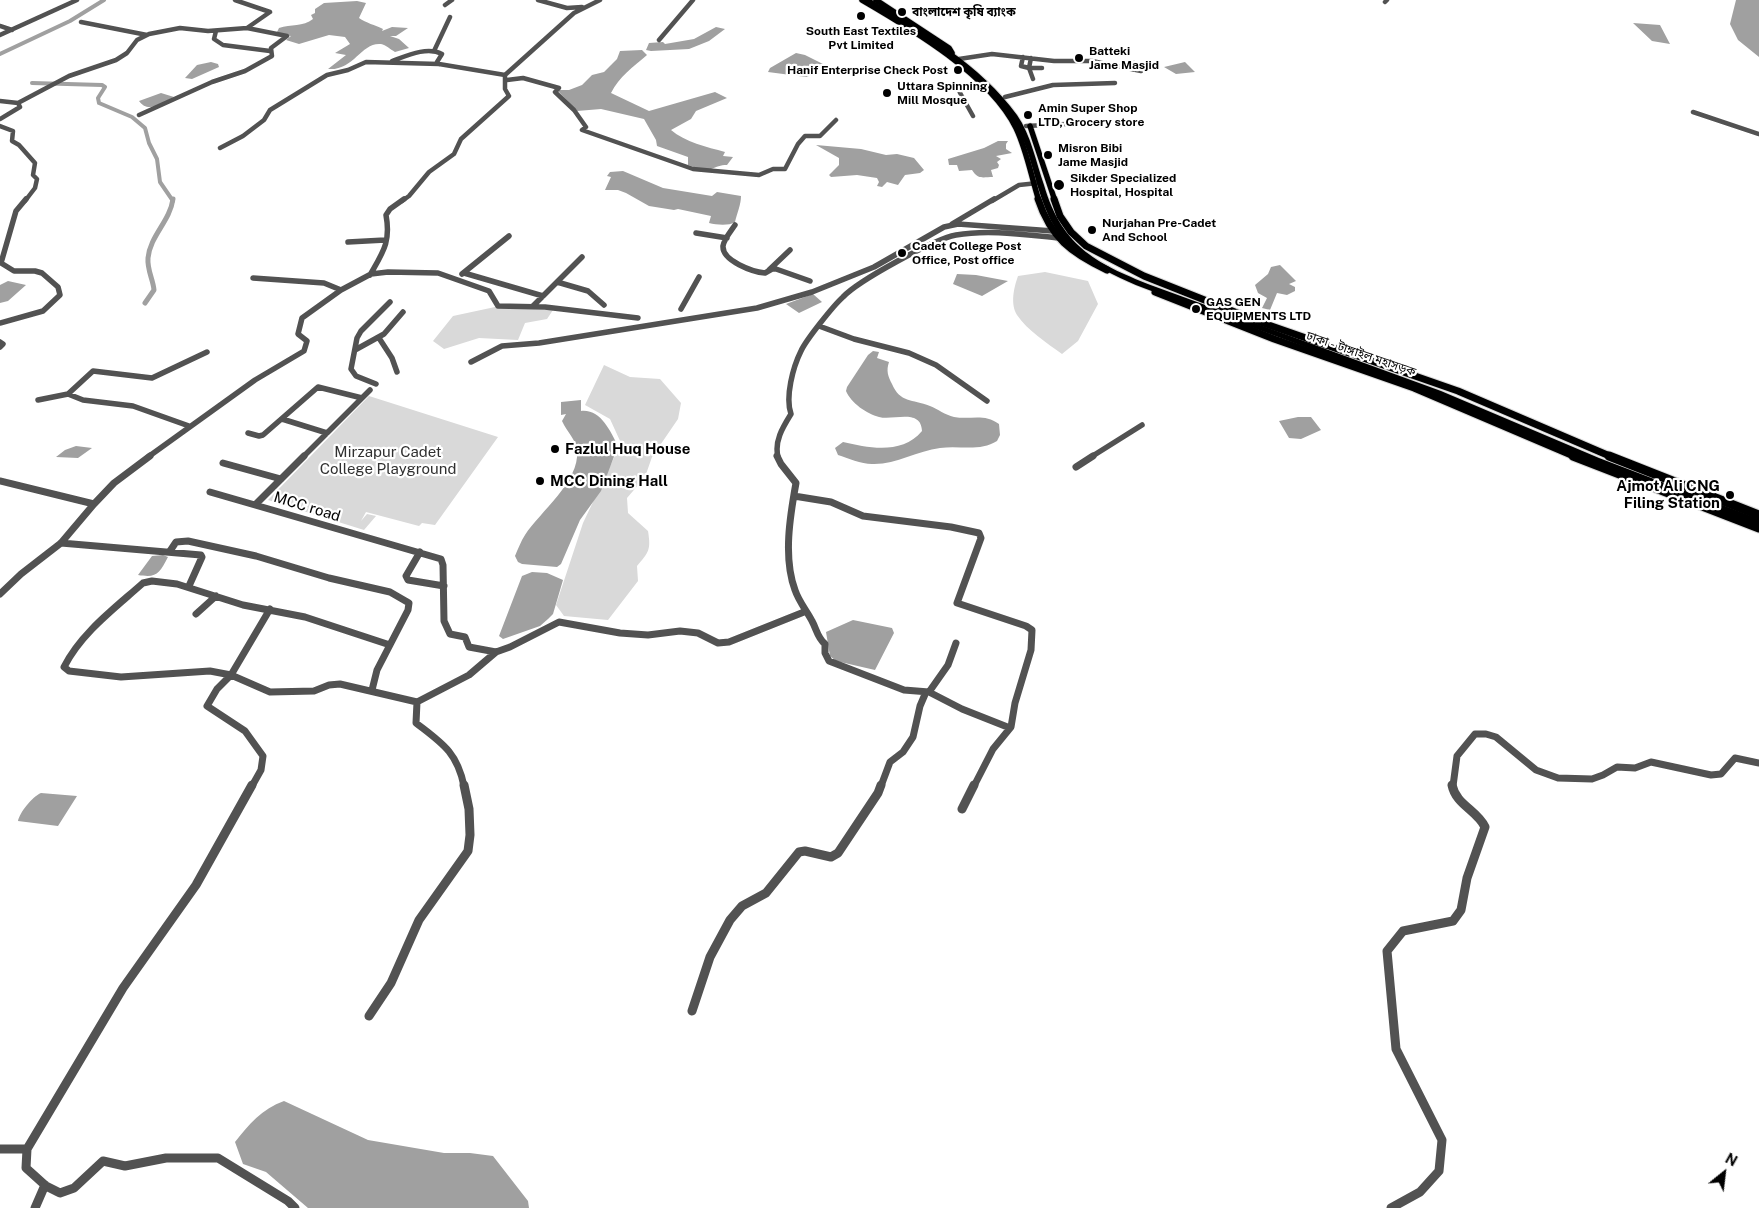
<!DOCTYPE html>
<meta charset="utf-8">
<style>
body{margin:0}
#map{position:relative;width:1759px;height:1208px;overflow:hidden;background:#fff;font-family:"Public Sans",sans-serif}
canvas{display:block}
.north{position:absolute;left:1699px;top:1148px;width:50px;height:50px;-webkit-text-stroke:4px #fff;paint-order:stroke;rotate:29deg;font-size:14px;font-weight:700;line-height:20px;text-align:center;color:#000}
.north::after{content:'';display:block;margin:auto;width:18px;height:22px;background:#000;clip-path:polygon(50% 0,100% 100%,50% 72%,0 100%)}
</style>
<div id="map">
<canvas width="1759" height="1208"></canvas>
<div class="north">N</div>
</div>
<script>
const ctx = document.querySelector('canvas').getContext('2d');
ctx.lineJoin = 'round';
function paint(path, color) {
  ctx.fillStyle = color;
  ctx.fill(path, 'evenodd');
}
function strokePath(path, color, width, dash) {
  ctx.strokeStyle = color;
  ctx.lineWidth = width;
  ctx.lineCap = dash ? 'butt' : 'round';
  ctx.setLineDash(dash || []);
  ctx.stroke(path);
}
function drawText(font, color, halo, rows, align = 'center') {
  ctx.font = font + ' "Public Sans","Noto Sans Bengali",sans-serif';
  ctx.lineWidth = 4.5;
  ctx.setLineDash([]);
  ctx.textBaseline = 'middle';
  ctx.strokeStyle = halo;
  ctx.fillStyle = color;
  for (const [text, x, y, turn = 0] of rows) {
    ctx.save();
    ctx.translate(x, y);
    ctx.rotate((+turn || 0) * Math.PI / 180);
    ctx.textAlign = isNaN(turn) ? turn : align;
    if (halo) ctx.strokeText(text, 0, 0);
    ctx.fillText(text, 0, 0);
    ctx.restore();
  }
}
paint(new Path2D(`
 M1045,272L1088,281L1098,304L1078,341L1062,354C1047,343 1027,330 1017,315C1010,304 1014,287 1018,276Z
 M495,307L553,310L547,319L525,323L518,340L479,338L444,349L433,341L453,316Z
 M604,365L630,377L660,379L681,403L678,419L652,457L645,477L627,498L628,513L648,531C651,550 649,552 637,566L638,581L608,620L564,616L556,605L583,523L621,443L610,419L585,405Z
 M369,396L498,437L435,525L422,523L419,526L366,512L361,521L367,514L376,516L364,530L268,500Z`), '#d9d9d9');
paint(new Path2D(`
 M1736,0H1759V57L1738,40L1730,24Z
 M357,1L366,3L359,18C366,23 375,25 383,29L382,31L392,27L408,28L396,36H390L399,39L409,48L395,52C390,49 386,45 381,44C361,42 354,71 328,69L346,55L335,53L350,44L345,37L329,35L299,44L286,40L291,36L276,34L279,28C291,24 303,27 313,19L311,15L315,13V9L324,3Z
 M1633,23L1660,25L1670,44L1652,41Z
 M716,27L725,29L709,41L689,49L651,51L646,50L649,43L663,42L665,44L694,39Z
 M642,50L647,55C633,67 619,77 611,93L649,111L715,92L727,98L696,111L691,119L671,130C685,142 707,147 725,152L723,156L733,157L727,165C720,165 717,167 711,169C704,171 695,167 688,165V157L657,146L656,140L644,119L601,109L577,111L557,90H569L582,85L592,75L604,72L617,59L620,51Z
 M796,53L805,55L823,64L817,65L818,73L806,77L768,72L770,68Z
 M211,62L218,64L219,67L192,79L185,78L197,65Z
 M1185,62L1195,72L1176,74L1164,67Z
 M161,93L174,97C162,103 148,114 139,101Z
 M998,141H1008L1006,144V149L1012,153L996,156L1001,159L997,162L999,165L998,168L991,170L993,177C983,177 978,180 972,170L959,171L957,165H949L948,159L984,148Z
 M816,145L861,149L886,155L897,154L914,158L924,170L920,173L905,175L898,185L887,182L882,187L877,186L879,182L877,178L857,175L831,177L829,175L839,165V158Z
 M623,171L663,188L712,196L717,192L741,196C741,205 737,213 735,222C729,226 717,225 709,223L711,216L678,209L674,210L649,206L626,193L618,190H605L611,177L607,176L610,172Z
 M1280,265L1296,281L1289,284L1295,287V291L1287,295L1277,293L1270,310L1262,308L1267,298L1258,293L1255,285L1268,274L1271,267Z
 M957,274L976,275L1008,281L982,296L953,284Z
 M8,281L26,285L8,301L0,303V285Z
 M813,294L822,302L799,313L786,304Z
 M873,351L879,352L877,358L889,362C886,371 888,376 892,384C900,403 912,399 930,406C938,409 945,415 954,417C971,420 984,413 999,424L1000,435L997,441C980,452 959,445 940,448C917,451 895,465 872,464C861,464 848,458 838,455L835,448L843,442C869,448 902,455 922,431C921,408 893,421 879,417C867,414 851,403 846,391L847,387L868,355Z
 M581,400V411C601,409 610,431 618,446L601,491L580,520L561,564L557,567L522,564L518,562L515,556C518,549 521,541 525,535C540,512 580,481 577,451C576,439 567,432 562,421L566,414L561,415V402Z
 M1298,417H1311L1321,430L1301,439L1289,438L1279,421Z
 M76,446L92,448L78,458L56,457L65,450Z
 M163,555L168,557C159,574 157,578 138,575L152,556Z
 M532,572L547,573L563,580L553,614L548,619L540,626L503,639L499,636L522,576Z
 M853,620L892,628L894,633L875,670L836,661L830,656L826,632Z
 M41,793L77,796L58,826L18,821C20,812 32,797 41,793Z
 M284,1101L368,1140L444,1153H470L493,1156L528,1201L529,1208H308L266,1172L243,1164L235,1142C249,1124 262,1109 284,1101Z`), '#a0a0a0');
strokePath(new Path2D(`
 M0,54L70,21L104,0
 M32,83L102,85L105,87L98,98L99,103L132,117L145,128L149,143L157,159L160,182L173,201`), '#a0a0a0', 4);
strokePath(new Path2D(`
 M145,303L154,290C153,279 147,270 148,258C150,236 170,221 173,199`), '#a0a0a0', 5);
const majorFar2 = new Path2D(`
 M862,0C912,29 990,75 1016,128C1027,151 1031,176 1039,201
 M876,0L949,48L952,53
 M1030,126L1055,201`);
const majorFar1 = new Path2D(`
 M1038,199C1051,238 1071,253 1107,270
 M1054,199L1060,216L1071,232L1086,246L1144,276L1260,322L1458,391L1612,457
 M1155,292L1274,339L1414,388L1576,457`);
const major = new Path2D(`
 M1573,456L1759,528
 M1609,456L1759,515`);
const highway = new Path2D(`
 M865,0H872C923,32 981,65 1017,115C1031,135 1036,162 1044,185C1062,248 1099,265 1156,287L1441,391L1599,458L1759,519V526C1642,489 1533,432 1418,389C1345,361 1272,335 1199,308C1158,293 1112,280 1077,252C1033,217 1040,162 1012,118C988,79 939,48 902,23C890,16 876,9 865,0Z`);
strokePath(majorFar2, '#dbdbdb', 7);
strokePath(majorFar1, '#dbdbdb', 9);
strokePath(major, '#dbdbdb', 11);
strokePath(highway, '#dbdbdb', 2);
strokePath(new Path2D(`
 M538,0L567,8L582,7
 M1385,2L1387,0
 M445,5L452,0
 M81,22L147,35
 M0,26L12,30
 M216,31L214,39L223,45L270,51
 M0,35L77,0
 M659,40L693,0
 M434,51L450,17
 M1023,57L1021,66L1029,68L1031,58
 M959,59L992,54L1054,61H1092L1126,68
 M392,61C406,56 427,46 442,54L437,62L439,64
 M1134,63L1126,68L1141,71
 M1033,79L1029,68H1042
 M507,80L523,78L559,88L555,92L574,110L586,127L582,130L693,169L759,175L773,169H785L798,144L805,136H820L836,120
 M1005,97L1053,85L1115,83
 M0,101L18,103L20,107L0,119
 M18,103L69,76L116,60L127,53L137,40L149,34L180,28L208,31L247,28
 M1693,112L1759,134
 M139,115L212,82L245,71L272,56L271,48L287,36L247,28L270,12L235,0
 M973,116L959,91L966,86L984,82
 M0,126L13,131L12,141L19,145L35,163L33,175L37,179L35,188L25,201
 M1026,126L1066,124
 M220,148L243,136L264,120L270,110L327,75L348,70L366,62L439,64L505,75
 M402,201L409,196L429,172L454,154L461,139L509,96L505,89V75L574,13L600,0
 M992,201L1019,185L1038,183`), '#525252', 4.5);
strokePath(new Path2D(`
 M952,224L994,199
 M735,225C731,231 724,239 723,246C722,261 753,272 765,273L772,269H776L810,281
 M696,233L727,238
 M348,242L385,240
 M769,270L790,250
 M464,273L543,296
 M462,274L509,236
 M370,275C383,252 391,242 386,215L390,209L404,199
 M253,278L324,283L341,290
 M557,282L588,291L604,305
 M533,306L582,257
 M681,309L699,277
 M0,323L43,311L60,295L58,287L42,273L35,271H14L1,263L16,211L26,199
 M819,326L854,339L909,353L936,365L987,401
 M379,338L392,358L397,372
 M0,342L3,344L0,347
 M355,350L384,334L403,312
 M471,362L502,346L539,343L757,308L812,292L874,267L944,227L958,224L1053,231
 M376,384L356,376L351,369L357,338L361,331L390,302
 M68,394L93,371L152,378L207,352
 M38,400L68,394L83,400L133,406L189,426
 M282,419L327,433
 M248,433L259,436L263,435L318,387L362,398
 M148,457L255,380L304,351L307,341L298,334L302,318L341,290L371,274L388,272L438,273L489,291L498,306L545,307L638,318
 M303,457L370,390
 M778,457C774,441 783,427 791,414C785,397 793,367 801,351C806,340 833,306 843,297C858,281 934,239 956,235C989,229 1027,235 1059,238
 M1091,457L1142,425`), '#525252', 5.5);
strokePath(new Path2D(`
 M304,456L255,505L441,559L443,565L444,621L450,634L465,637L469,647L496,652L510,647L559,622L620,633L648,635L680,631L698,633L718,643L729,642L804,612
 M777,456L781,464L796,483C790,516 783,558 795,590C799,602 807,611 812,621C817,630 817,637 825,644V653L829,661L904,690L929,692L962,709L1010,728
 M223,463L281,479
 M1076,467L1093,456
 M0,481L94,504L114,483L150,456
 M210,492L255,505
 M794,496L831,502L863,516L951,527L979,533L981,538L957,603L1026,626L1032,630L1031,650L1015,703L1011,727L993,749L974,786
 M61,543L201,555L202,557L189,586
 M170,551L176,542L188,541L256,556L329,578L390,592L409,603L408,610L377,670L372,690
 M420,552L406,576L408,580L444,586
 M0,594L21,574L61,543L94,504
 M196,614L216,596
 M390,645L305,617L243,605L177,584L152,581L143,583C115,608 81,633 64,667L69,671L121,677L210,671L231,675L270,692L314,691L329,685L340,684L417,702L469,675L496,652
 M929,692L948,665L956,643
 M417,702L416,723C442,743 457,752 464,786
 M252,786L261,770L263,756L245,731L207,706L217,689L231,675L270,609
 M881,786L890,762L903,752L913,737L920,706L926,692
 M1453,786L1457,756L1475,734H1486L1496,737L1536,770L1558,778L1592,779L1603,775L1617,767L1635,768L1651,762L1711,775L1721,774L1735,758L1759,763`), '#525252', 7);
strokePath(new Path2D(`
 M252,785L196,885L123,988L27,1149L26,1168L46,1186L60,1193L74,1188L103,1161L125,1166L166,1158H218L288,1201L295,1208
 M962,809L974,785
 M692,1011L710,957L730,920L742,906L766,893L799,852L805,851L831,857L838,853L878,793L881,785
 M369,1016L391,983L419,920L468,851L470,835L469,809L464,785
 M0,1149H27
 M35,1208L45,1185
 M1391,1208L1420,1192L1439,1171L1442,1140L1396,1049L1387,951L1403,931L1453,921L1461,910L1467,878L1485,827C1477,810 1456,805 1452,785`), '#525252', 9);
strokePath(majorFar2, '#000', 5.5);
strokePath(majorFar1, '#000', 7);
strokePath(major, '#000', 9);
paint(highway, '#000');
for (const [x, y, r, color] of [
 [902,12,5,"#000"],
 [861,16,5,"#000"],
 [1079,58,5,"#000"],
 [958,70,5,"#000"],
 [887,93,5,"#000"],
 [1028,115,5,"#000"],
 [1048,155,5,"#000"],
 [1059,185,6,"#000"],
 [1092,230,5,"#000"],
 [902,253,5,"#000"],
 [1196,309,5,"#000"],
 [555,449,5,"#000"],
 [540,481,5,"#000"],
 [1730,495,5,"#000"]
]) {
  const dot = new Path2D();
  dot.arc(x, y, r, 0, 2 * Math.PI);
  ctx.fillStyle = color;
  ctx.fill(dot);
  strokePath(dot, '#fff', 2);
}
drawText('bold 12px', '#000', '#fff', [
 ["বাংলাদেশ কৃষি ব্যাংক",912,12],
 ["South East Textiles",861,31,"center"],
 ["Pvt Limited",861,45,"center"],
 ["Batteki",1089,51],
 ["Jame Masjid",1089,65],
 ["Hanif Enterprise Check Post",948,70,"right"],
 ["Uttara Spinning",897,86],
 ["Mill Mosque",897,100],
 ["Amin Super Shop",1038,108],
 ["LTD, Grocery store",1038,122],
 ["Misron Bibi",1058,148],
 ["Jame Masjid",1058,162],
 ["Sikder Specialized",1070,178],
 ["Hospital, Hospital",1070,192],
 ["Nurjahan Pre-Cadet",1102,223],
 ["And School",1102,237],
 ["Cadet College Post",912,246],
 ["Office, Post office",912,260],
 ["GAS GEN",1206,302],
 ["EQUIPMENTS LTD",1206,316]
], 'left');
drawText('12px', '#000', '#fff', [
 ["ঢাকা - টাঙ্গাইল মহাসড়ক",1361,354,19]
]);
drawText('bold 15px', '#000', '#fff', [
 ["Fazlul Huq House",565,449],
 ["MCC Dining Hall",550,481],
 ["Ajmot Ali CNG",1720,486,"right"],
 ["Filing Station",1720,503,"right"]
], 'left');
drawText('15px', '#303030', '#fff', [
 ["Mirzapur Cadet",388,452],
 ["College Playground",388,469]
]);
drawText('15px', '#000', '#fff', [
 ["MCC road",307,507,17]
]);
</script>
